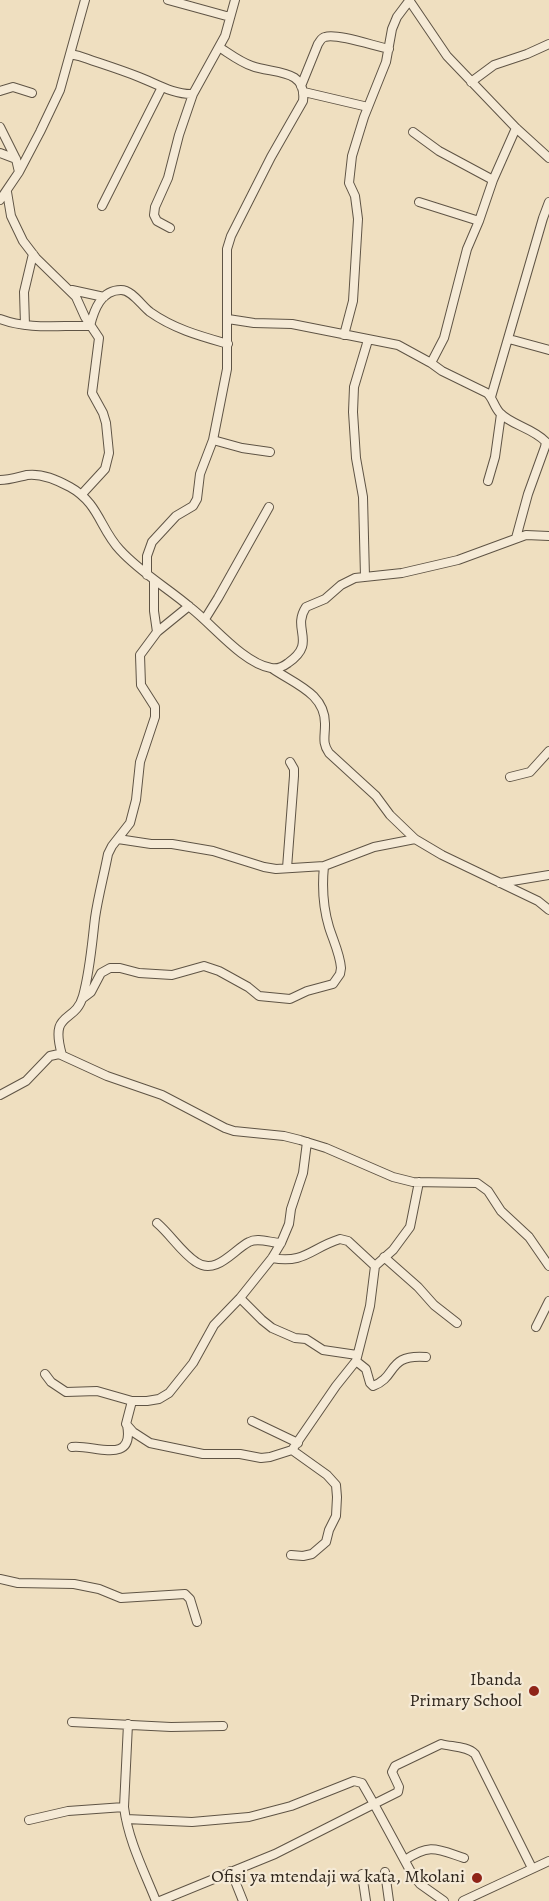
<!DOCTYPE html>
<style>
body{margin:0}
canvas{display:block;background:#efdfc0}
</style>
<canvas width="549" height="1901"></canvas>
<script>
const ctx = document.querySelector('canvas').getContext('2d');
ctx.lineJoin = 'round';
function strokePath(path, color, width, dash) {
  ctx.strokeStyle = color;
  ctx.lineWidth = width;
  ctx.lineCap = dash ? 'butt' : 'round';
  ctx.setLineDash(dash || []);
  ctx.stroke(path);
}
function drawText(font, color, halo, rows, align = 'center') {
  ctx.font = font + ' Alegreya,serif';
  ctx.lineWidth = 4.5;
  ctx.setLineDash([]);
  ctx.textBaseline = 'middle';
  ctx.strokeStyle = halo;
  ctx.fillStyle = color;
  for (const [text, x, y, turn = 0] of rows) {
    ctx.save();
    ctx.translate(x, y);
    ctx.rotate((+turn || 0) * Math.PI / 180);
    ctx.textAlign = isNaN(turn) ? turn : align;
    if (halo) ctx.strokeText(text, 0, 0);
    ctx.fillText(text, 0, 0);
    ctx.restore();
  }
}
const minor = new Path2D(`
 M168,0L230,17
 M409,0L447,56L516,128L549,158
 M70,54L79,56C99,63 119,69 139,77C155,83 174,95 193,94L225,36L235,0
 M471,82L494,65L527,54L549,44
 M301,86L318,44C321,40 321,38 325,37C337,33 374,46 389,49
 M0,91L13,87L32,93
 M304,92L368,107
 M0,127L16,159L19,172L0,200
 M413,132L439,151L493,180
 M0,153L16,159
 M19,172L40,132L60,90L85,0
 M7,192L11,216L23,241L36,258L76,297L85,317L99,338L92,393L103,413L106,423L109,453L105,469L82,494
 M419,202L479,221
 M102,206L162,87
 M170,228L157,221L154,215L155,207L168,178L179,135L193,94
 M72,290L104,297
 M0,319C29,330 60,325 90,326C94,310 101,290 121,290C132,290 141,305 150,312C174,329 200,336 228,344
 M228,319L254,323L292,324L398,345L431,363L442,371L487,393C493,398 494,407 500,413C511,425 533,428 546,442L545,447L528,494L516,538
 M25,325L24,292L33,254
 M344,335L353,301L358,219L355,196L349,183L352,156L364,117L386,62L392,29L397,17L409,1
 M509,339L549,350
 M431,363L444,338L467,249L479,221L493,180L516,128
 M491,397L543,218L549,202
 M213,440L242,448L270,452
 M0,480C9,480 18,477 27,475C42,473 57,480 70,487C99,503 100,529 120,550C141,573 168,588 191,608C213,625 243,663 271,668C276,669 283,667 288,663C318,642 291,630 306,607L325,599L341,585L355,578L402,573L458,560L526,535L549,536
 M488,481L495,457L501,414
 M147,575V556L152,542L176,516L193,506L197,499L200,474L213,440L227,369V249L231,236L271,157L303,101C307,68 273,74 252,66C240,62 230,54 219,47
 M365,577L363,497L356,458L353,412L354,387L368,340
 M154,580V611L157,632
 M205,619L218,598L269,507
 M273,669C295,684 326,694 325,725C325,737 322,743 329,753L376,796L390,815L415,839L442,855L538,901L549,910
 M510,777L530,772L549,751
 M118,839L151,844H172L213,851L264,867L276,869L324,866L374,847L415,839
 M287,868L294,776V769L290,762
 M500,883L549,875
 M83,998L91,992L101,973L110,968H120L139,973L172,975L204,966L219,971L248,987L259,996L290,999L307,991L333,984L340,974L341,968C340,954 333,940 329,927C323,907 322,886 324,866
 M62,1055C49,1009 75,1025 83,996C90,971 92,943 95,918C98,897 104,875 108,854L112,846L130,823L136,800L140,762L155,717V707L141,685L140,655L157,632L189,606
 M0,1095L26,1081L50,1056L59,1054L107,1076L162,1095L225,1128L234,1131L284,1136L300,1140L326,1148L393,1177L413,1182L477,1183L488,1191L501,1211L529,1237L549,1266
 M157,1223C171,1235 181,1252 196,1262C216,1276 233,1250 249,1242C258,1237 271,1243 281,1243
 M384,1257L418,1287L434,1305L457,1323
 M272,1258C305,1264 311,1248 340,1239L348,1241L375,1266
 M240,1298L262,1320L272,1328L295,1338L306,1339L323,1350L357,1355
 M536,1327L549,1301
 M356,1361L366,1369L370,1383L373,1386C398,1377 386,1354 426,1357
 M45,1374L51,1382L66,1392L97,1391L132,1401H147L159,1399L169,1393L193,1363L214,1325L240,1298L272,1258L281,1243L289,1224L291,1209L303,1173L307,1142
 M132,1401L126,1424L133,1432L150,1443L203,1454H240L261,1458L270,1457L292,1450L336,1386L356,1361L370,1306L375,1266L393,1250L410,1227L419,1182
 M252,1421L298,1443
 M72,1447C93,1444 135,1466 127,1425
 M291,1555L303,1556L312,1554L326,1542L329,1530L336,1516L337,1497L336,1485L327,1475L292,1450
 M0,1579L18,1583L74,1584L99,1589L121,1598L185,1594L190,1599L197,1622
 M72,1722L171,1727L223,1726
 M128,1724L124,1807C128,1840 144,1871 156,1901
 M126,1819L192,1822L249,1817L291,1806L354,1781L362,1783L374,1804L398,1792L399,1787L392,1772L395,1766L441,1744C452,1747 467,1746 475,1754L532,1868
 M29,1820L68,1811L124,1807
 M405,1860C430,1843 437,1849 464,1858
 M231,1871L243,1901
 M385,1872L389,1901
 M362,1874L366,1901
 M160,1901L275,1854L374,1804L412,1874L420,1884L444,1901
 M463,1901L549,1861`);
strokePath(minor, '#5f5445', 10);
strokePath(minor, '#f5ead6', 8);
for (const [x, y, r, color] of [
 [534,1691,6,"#8f2418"],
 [477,1878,6,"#8f2418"]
]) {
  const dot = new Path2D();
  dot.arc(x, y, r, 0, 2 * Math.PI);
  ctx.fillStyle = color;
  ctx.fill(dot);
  strokePath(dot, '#f5ead6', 2);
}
drawText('18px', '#2f261c', '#f5ead6', [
 ["Ibanda",522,1681],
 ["Primary School",522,1702],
 ["Ofisi ya mtendaji wa kata, Mkolani",465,1878]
], 'right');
</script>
